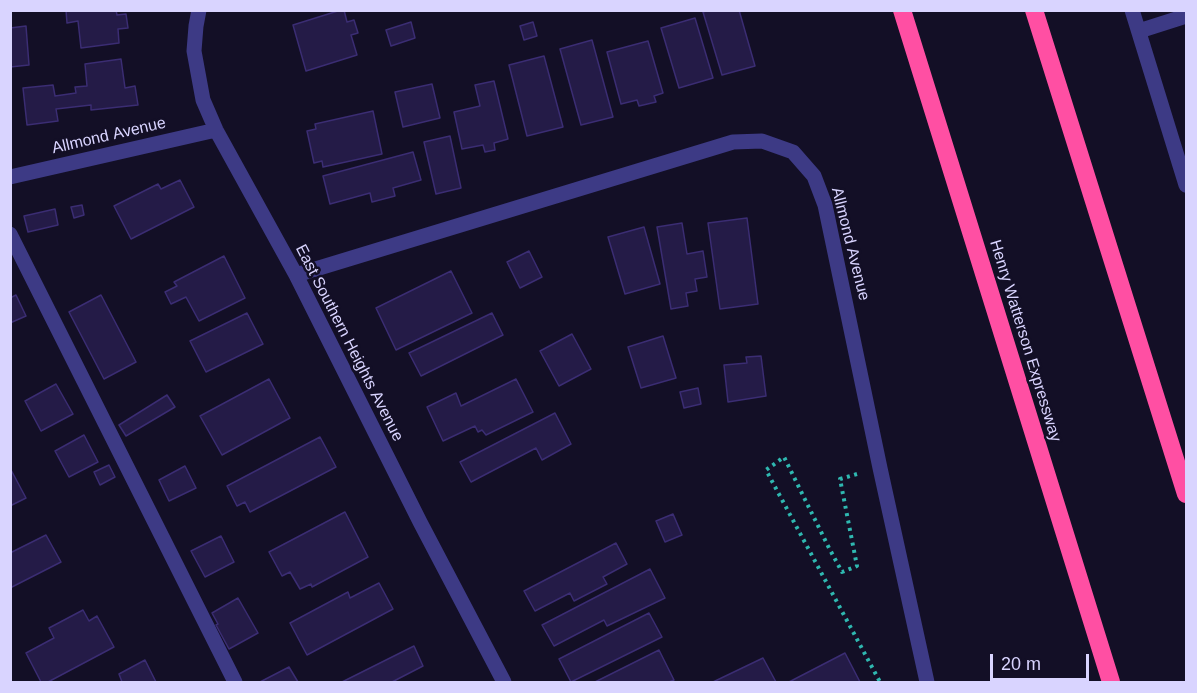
<!DOCTYPE html>
<style>
body{margin:0}
#map{position:relative;width:1197px;height:693px;overflow:hidden;background:#130f26;font-family:Arial,sans-serif}
canvas{display:block}
.frame{position:absolute;inset:0;border:12px solid #d9d4ff;pointer-events:none}
.scale{position:absolute;left:990px;top:654px;width:99px;height:27px;box-sizing:border-box;border:3px solid #d9d4ff;border-top:0;padding-left:8px;font-size:18px;line-height:21px;white-space:nowrap;color:#d9d4ff;-webkit-text-stroke:4px #130f26;paint-order:stroke}
</style>
<div id="map">
<canvas width="1197" height="693"></canvas>
<div class="frame"></div>
<div class="scale">20 m</div>
</div>
<script>
const ctx = document.querySelector('canvas').getContext('2d');
ctx.lineJoin = 'round';
function paint(path, color) {
  ctx.fillStyle = color;
  ctx.fill(path, 'evenodd');
}
function strokePath(path, color, width, dash) {
  ctx.strokeStyle = color;
  ctx.lineWidth = width;
  ctx.lineCap = dash ? 'butt' : 'round';
  ctx.setLineDash(dash || []);
  ctx.stroke(path);
}
function drawText(font, color, halo, rows, align = 'center') {
  ctx.font = font + ' Arial,sans-serif';
  ctx.lineWidth = 5;
  ctx.setLineDash([]);
  ctx.textBaseline = 'middle';
  ctx.strokeStyle = halo;
  ctx.fillStyle = color;
  for (const [text, x, y, turn = 0] of rows) {
    ctx.save();
    ctx.translate(x, y);
    ctx.rotate((+turn || 0) * Math.PI / 180);
    ctx.textAlign = isNaN(turn) ? turn : align;
    if (halo) ctx.strokeText(text, 0, 0);
    ctx.fillText(text, 0, 0);
    ctx.restore();
  }
}
const building = new Path2D(`
 M66,10H116L117,15L126,14L128,28L118,29L119,43L81,48L78,21L67,23Z
 M341,10H344L347,22L354,20L358,33L351,35L357,55L306,71L293,25Z
 M709,10H739L755,66L722,75L703,12Z
 M695,18L713,78L679,88L661,28Z
 M411,22L415,38L391,46L386,30Z
 M533,22L537,36L524,40L520,26Z
 M26,26L29,65L10,67V28Z
 M592,40L613,117L581,125L560,49Z
 M648,41L663,93L654,96L656,102L639,106L637,100L621,104L607,52Z
 M544,56L563,127L527,136L509,65Z
 M121,59L125,88L135,86L138,105L91,110V105L56,109L58,121L27,125L23,88L53,85L55,96L76,93L75,87L87,86L85,64Z
 M494,81L508,139L494,143L495,150L485,152L483,145L462,149L454,112L480,106L475,85Z
 M432,84L440,118L403,127L395,92Z
 M373,111L382,154L323,167L322,161L314,163L307,131L316,129L315,124Z
 M450,136L461,188L436,194L424,142Z
 M413,152L421,180L393,188L395,196L372,202L370,193L330,204L323,176Z
 M180,180L194,207L131,239L114,206L158,184L161,189Z
 M82,205L84,215L74,218L71,207Z
 M55,209L58,225L28,232L24,216Z
 M747,218L758,304L720,309L708,223Z
 M682,223L687,254L703,251L707,277L695,279L697,291L686,293L688,306L671,309L657,227Z
 M644,227L660,284L625,294L608,237Z
 M529,251L542,277L520,288L507,262Z
 M224,256L245,298L199,321L186,297L171,304L165,292L177,286L174,282Z
 M451,271L472,313L396,350L376,308Z
 M16,295L26,316L10,323V298Z
 M101,295L136,362L104,379L69,312Z
 M247,313L263,344L206,372L190,341Z
 M492,313L503,335L421,376L409,353Z
 M572,334L591,369L559,386L540,351Z
 M663,336L676,378L641,388L628,347Z
 M761,356L766,396L728,402L724,365L747,363L746,357Z
 M269,379L290,418L222,455L200,416Z
 M516,379L533,412L486,435L482,430L478,432L475,426L443,441L427,407L456,393L461,406Z
 M56,384L73,414L41,431L25,401Z
 M698,388L701,404L684,408L680,392Z
 M167,395L175,407L126,436L119,425Z
 M555,413L571,444L542,460L536,448L471,482L460,462Z
 M84,435L98,462L69,477L55,451Z
 M320,437L336,467L250,512L245,502L237,506L227,486Z
 M109,465L115,477L100,485L94,472Z
 M185,466L196,488L169,501L159,480Z
 M10,468L26,498L10,506Z
 M345,512L368,557L312,587L311,584L300,589L290,572L282,576L269,552Z
 M673,514L682,535L665,542L656,521Z
 M46,535L61,562L10,588V553Z
 M221,536L234,562L205,577L191,551Z
 M616,543L627,564L603,577L607,584L574,601L570,593L535,611L524,591Z
 M650,569L665,598L607,626L604,620L554,646L542,625Z
 M379,583L393,609L307,655L290,623L348,592L350,598Z
 M238,598L258,633L229,649L216,625L218,624L212,613Z
 M83,610L89,621L97,616L114,647L48,682H41L26,653L54,638L49,628Z
 M649,613L662,637L571,682L559,659Z
 M414,646L423,666L392,682H342Z
 M659,650L674,680L669,682H595Z
 M845,653L860,682H789Z
 M763,658L776,682H713Z
 M145,660L156,682H122L119,674Z
 M289,667L298,682H260Z`);
paint(building, '#241b47');
strokePath(building, '#3b2d73', 1.5);
strokePath(new Path2D(`
 M857,474L840,479L857,566L842,572L829,548L784,457L766,470L880,682`), '#2fb8b0', 4, [3, 4.5]);
strokePath(new Path2D(`
 M10,234L235,682`), '#3d3a85', 15);
strokePath(new Path2D(`
 M199,10L196,26L194,51L203,100L216,130L296,275L420,522L504,682
 M1132,10L1186,185
 M1139,31L1186,16
 M10,177L216,130
 M296,275L733,142L762,141L793,152L814,176L825,205L880,468L927,682`), '#3d3a85', 15);
strokePath(new Path2D(`
 M902,10L1111,682
 M1034,10L1186,494`), '#ff4fa3', 18);
drawText('16px', '#d9d4ff', '#130f26', [
 ["Allmond Avenue",109,136,-13],
 ["Allmond Avenue",850,244,76],
 ["Henry Watterson Expressway",1025,341,73],
 ["East Southern Heights Avenue",349,343,63]
]);
</script>
